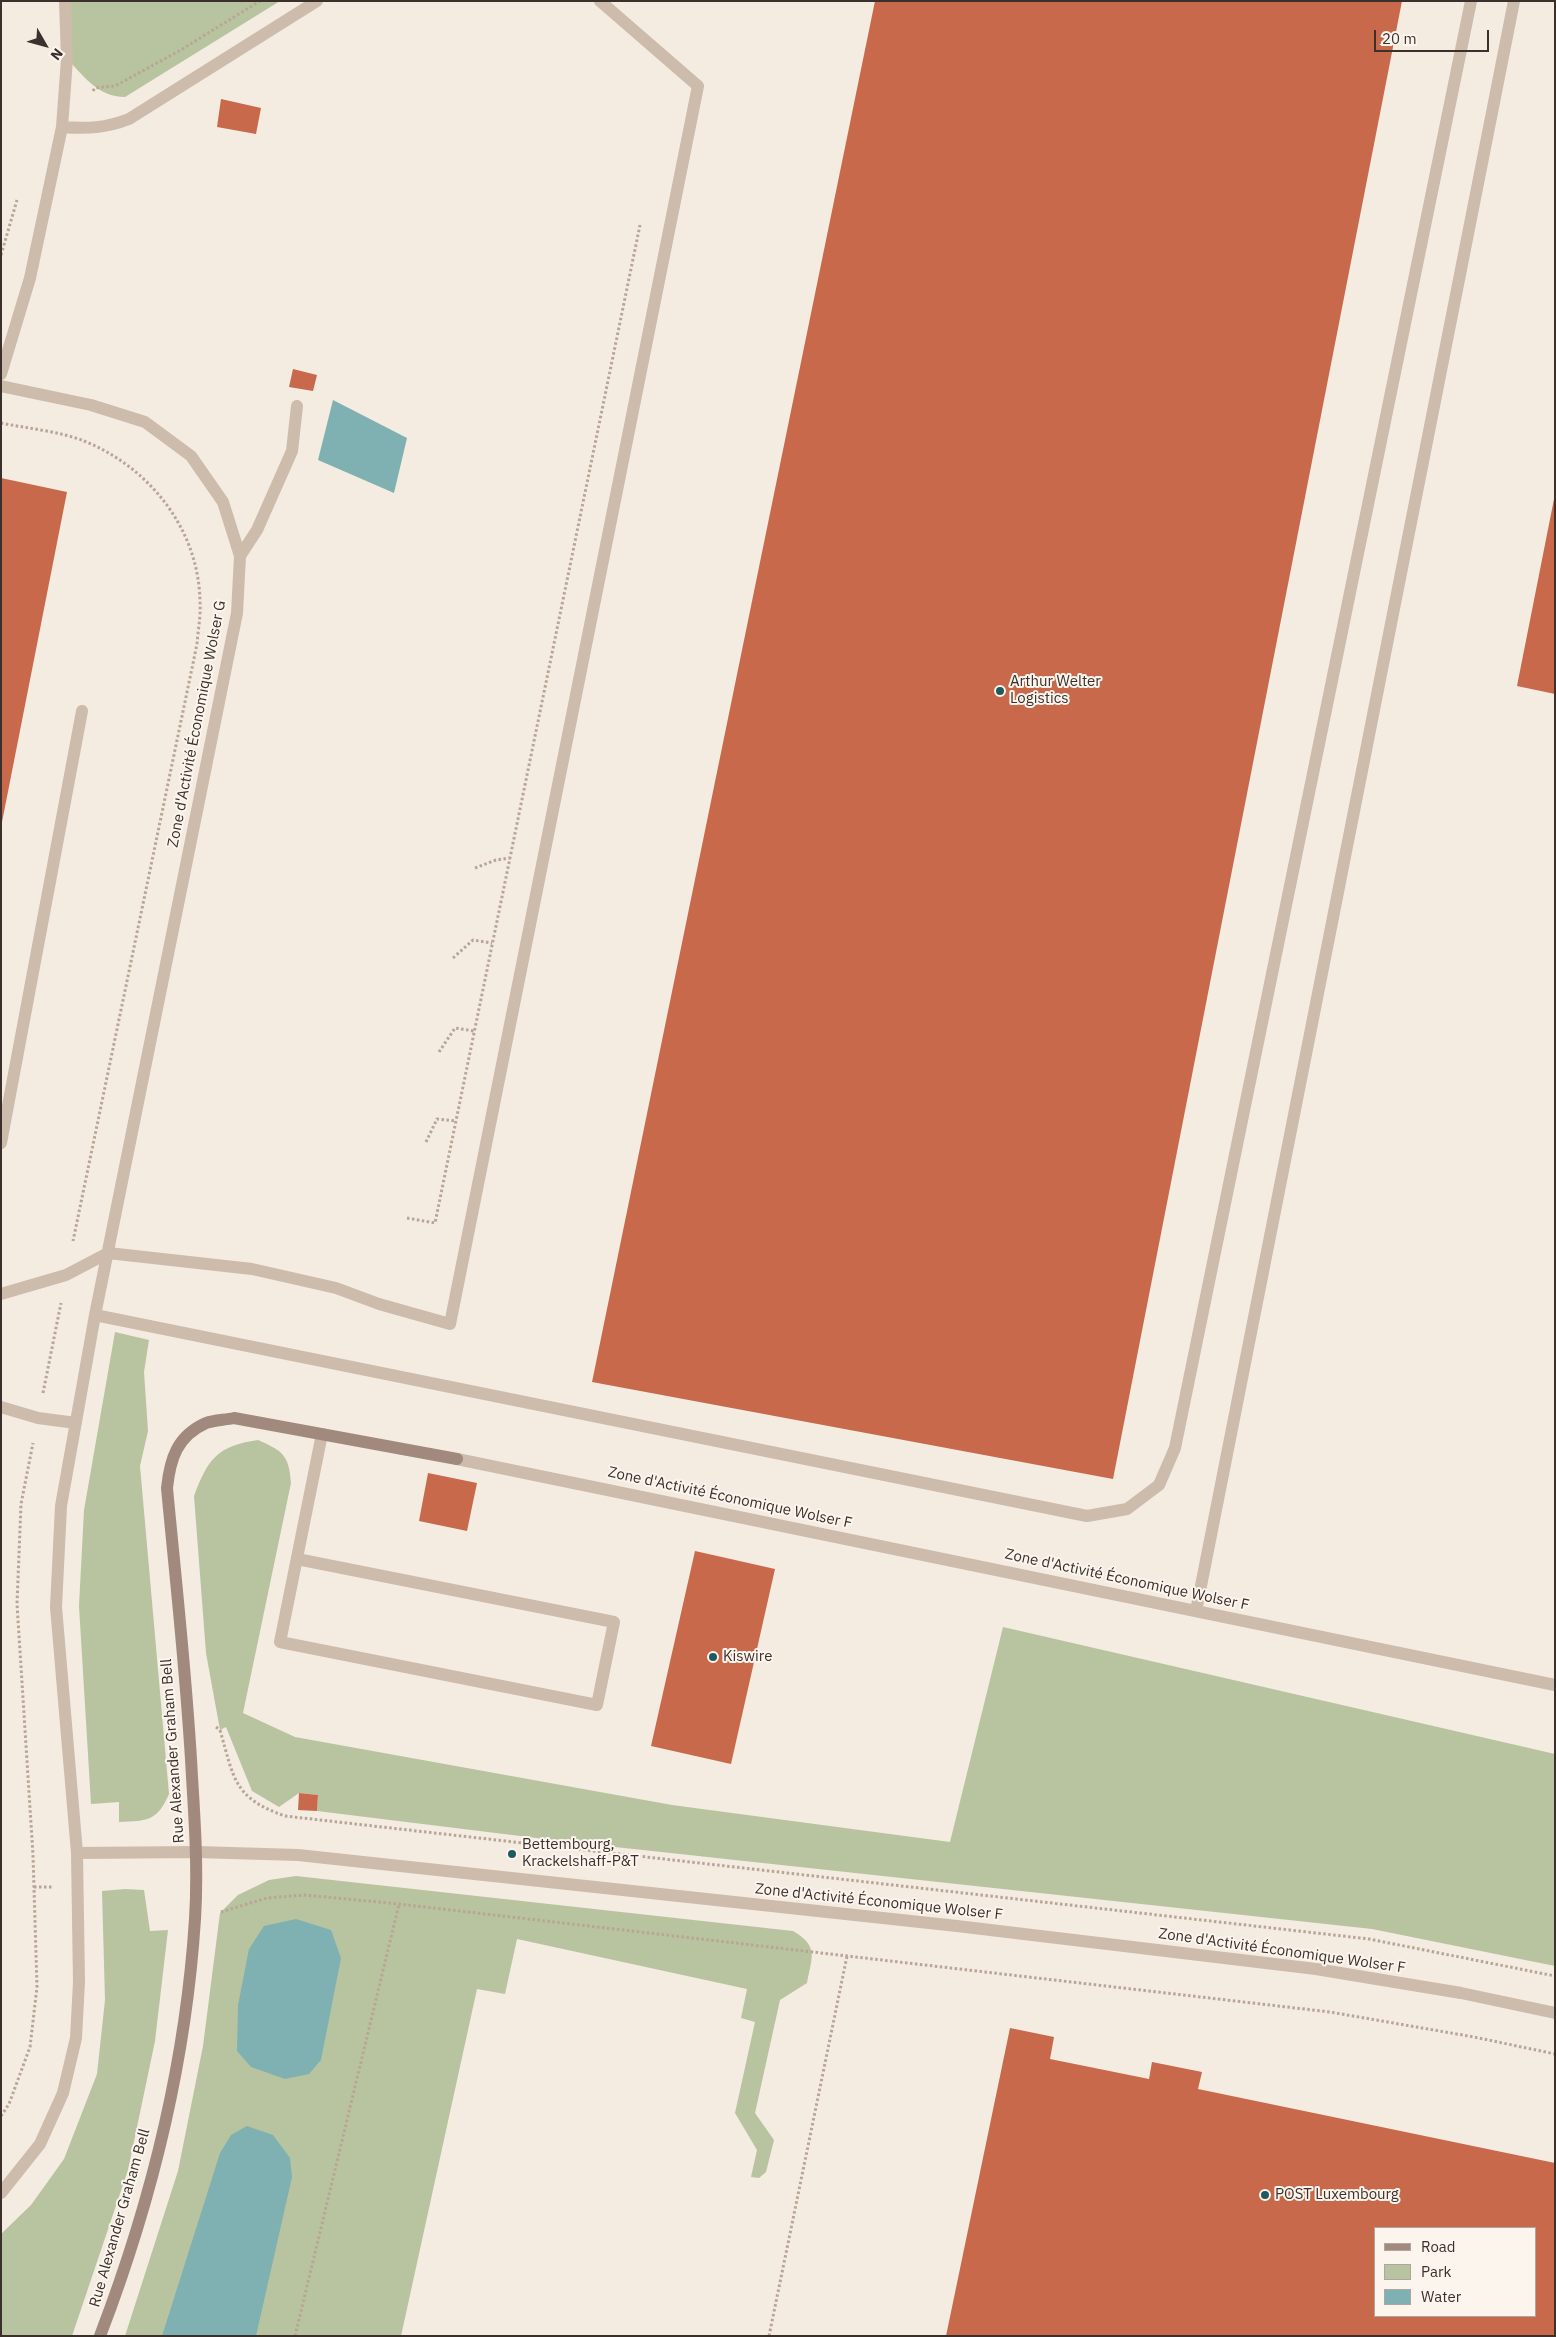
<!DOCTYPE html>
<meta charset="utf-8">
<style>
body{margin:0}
#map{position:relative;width:1556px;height:2337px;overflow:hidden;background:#f4ebe1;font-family:"IBM Plex Sans",sans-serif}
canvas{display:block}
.frame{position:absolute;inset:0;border:2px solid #3b302b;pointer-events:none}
.legend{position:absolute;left:1374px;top:2227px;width:162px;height:90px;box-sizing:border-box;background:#fbf5ee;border:1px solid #aea6a0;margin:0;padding:6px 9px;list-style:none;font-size:15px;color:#3b302b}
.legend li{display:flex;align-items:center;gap:10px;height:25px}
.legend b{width:25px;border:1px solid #aea6a0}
.north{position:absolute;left:20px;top:20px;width:50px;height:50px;-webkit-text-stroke:4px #fbf5ee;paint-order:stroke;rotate:128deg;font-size:14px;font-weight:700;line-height:20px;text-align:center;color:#3b302b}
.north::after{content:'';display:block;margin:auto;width:18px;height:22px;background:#3b302b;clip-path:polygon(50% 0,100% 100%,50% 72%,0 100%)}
.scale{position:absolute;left:1374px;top:30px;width:115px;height:22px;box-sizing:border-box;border:2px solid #3b302b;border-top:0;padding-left:6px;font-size:15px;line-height:18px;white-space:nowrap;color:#3b302b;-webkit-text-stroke:4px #fbf5ee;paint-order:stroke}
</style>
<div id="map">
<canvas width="1556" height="2337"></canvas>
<div class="frame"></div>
<ul class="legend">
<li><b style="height:6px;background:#a18a7d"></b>Road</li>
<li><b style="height:14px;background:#b8c4a0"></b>Park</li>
<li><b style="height:14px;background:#7fb0b2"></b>Water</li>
</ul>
<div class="north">N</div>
<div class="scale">20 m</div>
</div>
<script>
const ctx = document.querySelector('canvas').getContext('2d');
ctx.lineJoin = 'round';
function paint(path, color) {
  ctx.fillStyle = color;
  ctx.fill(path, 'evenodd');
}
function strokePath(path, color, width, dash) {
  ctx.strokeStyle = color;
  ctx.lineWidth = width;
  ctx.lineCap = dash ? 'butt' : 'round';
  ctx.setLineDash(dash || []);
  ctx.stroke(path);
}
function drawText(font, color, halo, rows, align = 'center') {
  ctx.font = font + ' "IBM Plex Sans",sans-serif';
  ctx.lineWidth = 4;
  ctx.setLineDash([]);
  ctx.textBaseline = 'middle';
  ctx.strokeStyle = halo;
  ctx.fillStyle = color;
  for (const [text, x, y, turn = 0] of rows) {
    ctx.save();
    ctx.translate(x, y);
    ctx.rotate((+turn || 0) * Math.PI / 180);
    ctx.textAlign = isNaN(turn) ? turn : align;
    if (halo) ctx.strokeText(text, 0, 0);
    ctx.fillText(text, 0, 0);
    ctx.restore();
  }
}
paint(new Path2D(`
 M65,1H280L125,97C98,97 85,77 67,59Z
 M115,1332L149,1340L144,1372L148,1431L140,1466L169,1794C157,1821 148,1821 119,1822V1802L91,1804L79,1606L84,1510Z
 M258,1440C283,1451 289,1455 291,1483L243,1713L295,1737L672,1805L950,1842L1003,1627L1555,1754V1966L1372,1929L569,1842L317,1811L318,1795L299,1793L279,1807L252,1791L226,1727L220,1730L206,1653L194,1496C208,1459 217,1446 258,1440Z
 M296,1876L793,1931C819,1946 812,1957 807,1983L780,2000L755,2113L774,2140L766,2172L759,2178L751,2177L757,2150L735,2113L755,2022L741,2018L747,1989L517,1939L505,1994L477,1989L401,2336H125L178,2171L203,2046L220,1913L238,1895L269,1880Z
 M125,1889L144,1890L150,1931L168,1930L155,2041L128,2170L72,2336H1V2234L31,2205L64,2159L97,2074L105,2000L102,1891Z`), '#b8c4a0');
paint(new Path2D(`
 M333,400L407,438L394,493L318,460Z
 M296,1919L331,1930L341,1958L321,2060L309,2074L285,2079L251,2067L237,2051L238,2005L249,1949L264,1926Z
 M247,2126L273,2135L290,2158L292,2177L256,2336H162L220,2153L231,2135Z`), '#7fb0b2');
paint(new Path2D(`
 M875,1H1402L1113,1479L592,1382Z
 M221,99L261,108L256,134L217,127Z
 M293,369L317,375L313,391L289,387Z
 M1,478L67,492L2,822H1Z
 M1554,499H1555V694L1517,686Z
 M428,1473L477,1483L467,1531L419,1521Z
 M695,1551L775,1569L731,1764L651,1746Z
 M299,1793L318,1795L317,1811L298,1810Z
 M1010,2028L1054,2037L1050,2059L1149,2079L1152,2062L1202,2072L1198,2089L1555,2163V2336H946ZM1375,2228H1535V2316H1375Z`), '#c8694b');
strokePath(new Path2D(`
 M93,91L95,88L115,86L179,51L260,1
 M1,255L17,200
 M1,423C25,428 63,432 84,441C149,467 199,529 200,602C201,615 198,630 197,644L73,1241
 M475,868L496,860L510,858
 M453,958L473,940L492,943
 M439,1052L455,1028L474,1031
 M426,1142L437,1119L456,1121
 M407,1218L435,1223L640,225
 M43,1393L61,1303
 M216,1727L220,1730C234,1778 233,1798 285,1816L1369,1939L1555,1976
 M34,1887H52
 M221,1912L267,1898L304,1895L399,1904L1330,2012L1474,2037L1555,2054
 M1,2116L9,2104L30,2047L37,1987L33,1855L17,1604L21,1504L33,1443
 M295,2336L399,1904
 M769,2336L847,1956`), '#b9a596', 3, [2.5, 2.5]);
strokePath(new Path2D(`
 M62,127C87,129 106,128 129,119L317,1
 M1,374L30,278L62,127L67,59L65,1
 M1,386L91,405L145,422L191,456L223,502L240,556L237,613L95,1315L61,1506L56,1607L77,1853L79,1982L76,2038L63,2093L40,2144L1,2193
 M240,556L257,530L292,451L297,406
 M1,1143L82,711
 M1,1294L66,1275L108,1253L252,1269L336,1288L379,1304L450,1324L698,86L600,1
 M95,1315L1087,1516L1127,1509L1159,1485L1175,1448L1471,1
 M1,1407L38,1418L76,1423
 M457,1459L1555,1685
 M297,1559L614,1622L597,1705L280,1642L322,1434
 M1196,1611L1514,1
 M77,1853L197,1852L298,1855L957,1926L1316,1969L1461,1993L1555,2013`), '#cdbbac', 12);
strokePath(new Path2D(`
 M100,2336C151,2203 186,2061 195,1919C198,1872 195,1824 192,1777C187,1680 176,1584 167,1488C170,1459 177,1436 206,1423C214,1420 225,1420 234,1418L457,1459`), '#a18a7d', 12);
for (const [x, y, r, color] of [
 [1000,691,5,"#1f5a5e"],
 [713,1657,5,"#1f5a5e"],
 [512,1854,5,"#1f5a5e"],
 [1265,2195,5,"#1f5a5e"]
]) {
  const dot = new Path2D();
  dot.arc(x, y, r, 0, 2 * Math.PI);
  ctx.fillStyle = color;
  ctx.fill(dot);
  strokePath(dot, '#fbf5ee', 2);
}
drawText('15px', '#3b302b', '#fbf5ee', [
 ["Arthur Welter",1010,682],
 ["Logistics",1010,699],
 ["Kiswire",723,1657],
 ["Bettembourg,",522,1845],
 ["Krackelshaff-P&T",522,1862],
 ["POST Luxembourg",1275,2195]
], 'left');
drawText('15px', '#3b302b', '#fbf5ee', [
 ["Zone d'Activité Économique Wolser G",197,724,-79],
 ["Zone d'Activité Économique Wolser F",730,1498,12],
 ["Zone d'Activité Économique Wolser F",1127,1580,12],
 ["Rue Alexander Graham Bell",173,1751,-94],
 ["Zone d'Activité Économique Wolser F",879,1902,6],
 ["Zone d'Activité Économique Wolser F",1282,1951,8],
 ["Rue Alexander Graham Bell",120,2218,-74]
]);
</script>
